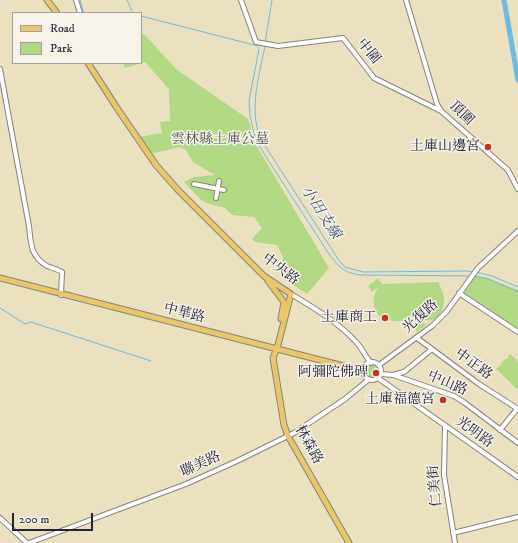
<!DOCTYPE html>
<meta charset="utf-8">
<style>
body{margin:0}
#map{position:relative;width:518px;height:543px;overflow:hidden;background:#ebe1bf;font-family:"IM FELL DW Pica",serif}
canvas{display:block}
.legend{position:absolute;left:12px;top:12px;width:130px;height:52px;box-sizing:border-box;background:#f7f3e8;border:1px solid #a29fa3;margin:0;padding:5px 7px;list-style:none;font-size:12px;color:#22223b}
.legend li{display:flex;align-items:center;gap:8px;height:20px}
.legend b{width:20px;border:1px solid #a29fa3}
.scale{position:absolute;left:12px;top:513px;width:81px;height:18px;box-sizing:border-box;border:2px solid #22223b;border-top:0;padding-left:5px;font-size:12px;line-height:14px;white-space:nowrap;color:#22223b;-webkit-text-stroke:3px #f7f3e8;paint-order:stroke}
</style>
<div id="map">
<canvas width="518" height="543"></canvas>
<ul class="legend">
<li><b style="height:5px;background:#ebc669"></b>Road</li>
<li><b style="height:11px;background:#b1d882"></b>Park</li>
</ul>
<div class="scale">200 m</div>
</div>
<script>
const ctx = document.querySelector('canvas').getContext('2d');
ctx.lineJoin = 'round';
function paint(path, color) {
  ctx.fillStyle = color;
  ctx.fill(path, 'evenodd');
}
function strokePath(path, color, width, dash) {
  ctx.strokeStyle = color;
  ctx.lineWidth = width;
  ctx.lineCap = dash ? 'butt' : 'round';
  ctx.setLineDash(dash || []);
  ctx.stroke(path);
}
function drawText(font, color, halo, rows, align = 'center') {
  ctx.font = font + ' "IM FELL DW Pica","Noto Serif TC",serif';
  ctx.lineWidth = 3;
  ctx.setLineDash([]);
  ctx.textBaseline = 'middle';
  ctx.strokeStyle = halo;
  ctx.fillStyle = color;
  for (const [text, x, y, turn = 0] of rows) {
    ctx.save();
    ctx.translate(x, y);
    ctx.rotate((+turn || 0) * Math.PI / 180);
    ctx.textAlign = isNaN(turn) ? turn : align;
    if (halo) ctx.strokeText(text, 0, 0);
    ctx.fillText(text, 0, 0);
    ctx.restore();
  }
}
paint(new Path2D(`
 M144,34L176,69L248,119L256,145L329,268L307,294L280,276L283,257L277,245L255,242L252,239L262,228L254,217L232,215L225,208L206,203L200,199L184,182L194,177L215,175L193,162L186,150L180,147L150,154L139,137L162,133L160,122L170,121L169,89L145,62L125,68L123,63H141V35Z
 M475,276L484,277L518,290V329L464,293Z
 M378,278L382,284L439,282C439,287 442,289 443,294C446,303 442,317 432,320C429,321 426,320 422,320L426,325L417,332L414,327L421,320C407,320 380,326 375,309C372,301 374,294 378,287L372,292L368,286Z
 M510,354L518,361V390L496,369L499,366L500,367C501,362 504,359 509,358L508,357Z
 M366 371a6 6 0 1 1 12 0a6 6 0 1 1-12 0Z`), '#b1d882');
strokePath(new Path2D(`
 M80,0L84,13
 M127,0L132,11
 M141,16L258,46
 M265,43L272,0
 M265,46C259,77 249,107 260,138L340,262L345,267L363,272L467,271L473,272
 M259,49L249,101L250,116L253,129L257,142L268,160L331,257C340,268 345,273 360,275L471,276
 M476,272L492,276L518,287
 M474,276L489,279L518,292
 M0,308L25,324L31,322L151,361`), '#6abae5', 1);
strokePath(new Path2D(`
 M504,0L518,80`), '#6abae5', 5);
const minor = new Path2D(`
 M76,0L80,13
 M241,0L256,42L278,46L343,38L374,78L441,111
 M406,0L437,104L441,111L508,170L518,189
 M0,69L29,226C31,243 30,256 47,266C52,268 57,269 62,272L61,295
 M194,184L224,190
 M216,198L219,181
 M459,293L518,332
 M291,294C314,308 338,322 356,342C362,348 365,356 371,363
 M417,338L479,384L518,409
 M363 371a9 9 0 1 1 18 0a9 9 0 1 1-18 0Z
 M379,365L432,326L447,311L478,268L518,231
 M381,374L393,375L454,396L465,403L518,443
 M393,375L404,372L432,349
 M378,378L518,477
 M445,426L444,475L455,543
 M500,430L517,409
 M0,518L27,543
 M453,533L518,517
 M29,543L186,484L235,462L294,433L345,399L368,380`);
const major = new Path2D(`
 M47,0L57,13
 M88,63L117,108L156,165L178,190L264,276L291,294L278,345L273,358L284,425L288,436L349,543
 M0,278L363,371
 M268,281L284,302L281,319`);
strokePath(minor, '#86827d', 6);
strokePath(major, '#86827d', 7);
strokePath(minor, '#fff', 4);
strokePath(major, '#ebc669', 5);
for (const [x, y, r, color] of [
 [488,147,4,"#c8321e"],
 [385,318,4,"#c8321e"],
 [376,373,4,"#c8321e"],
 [443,400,4,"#c8321e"]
]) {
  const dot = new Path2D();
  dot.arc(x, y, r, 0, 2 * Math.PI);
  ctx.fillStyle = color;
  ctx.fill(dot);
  strokePath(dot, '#f7f3e8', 1.5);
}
drawText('14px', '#22223b', '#f7f3e8', [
 ["中圍",368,52,51],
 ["頂圍",461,114,44],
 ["中央路",280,270,37],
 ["中華路",184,314,14],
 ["光復路",421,317,-42],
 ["中正路",473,365,36],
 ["中山路",447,384,23],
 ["光明路",474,433,35],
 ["林森路",308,445,61],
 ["聯美路",201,465,-24],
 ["仁美街",436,486,-95]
]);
drawText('14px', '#4d5950', '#f7f3e8', [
 ["雲林縣土庫公墓",220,140]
]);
drawText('14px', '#22223b', '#f7f3e8', [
 ["土庫山邊宮",480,147],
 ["土庫商工",377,318],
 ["阿彌陀佛碑",368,373],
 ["土庫福德宮",435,400]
], 'right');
drawText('italic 15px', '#3b5776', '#f7f3e8', [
 ["小田支線",320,213,57]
]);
</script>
